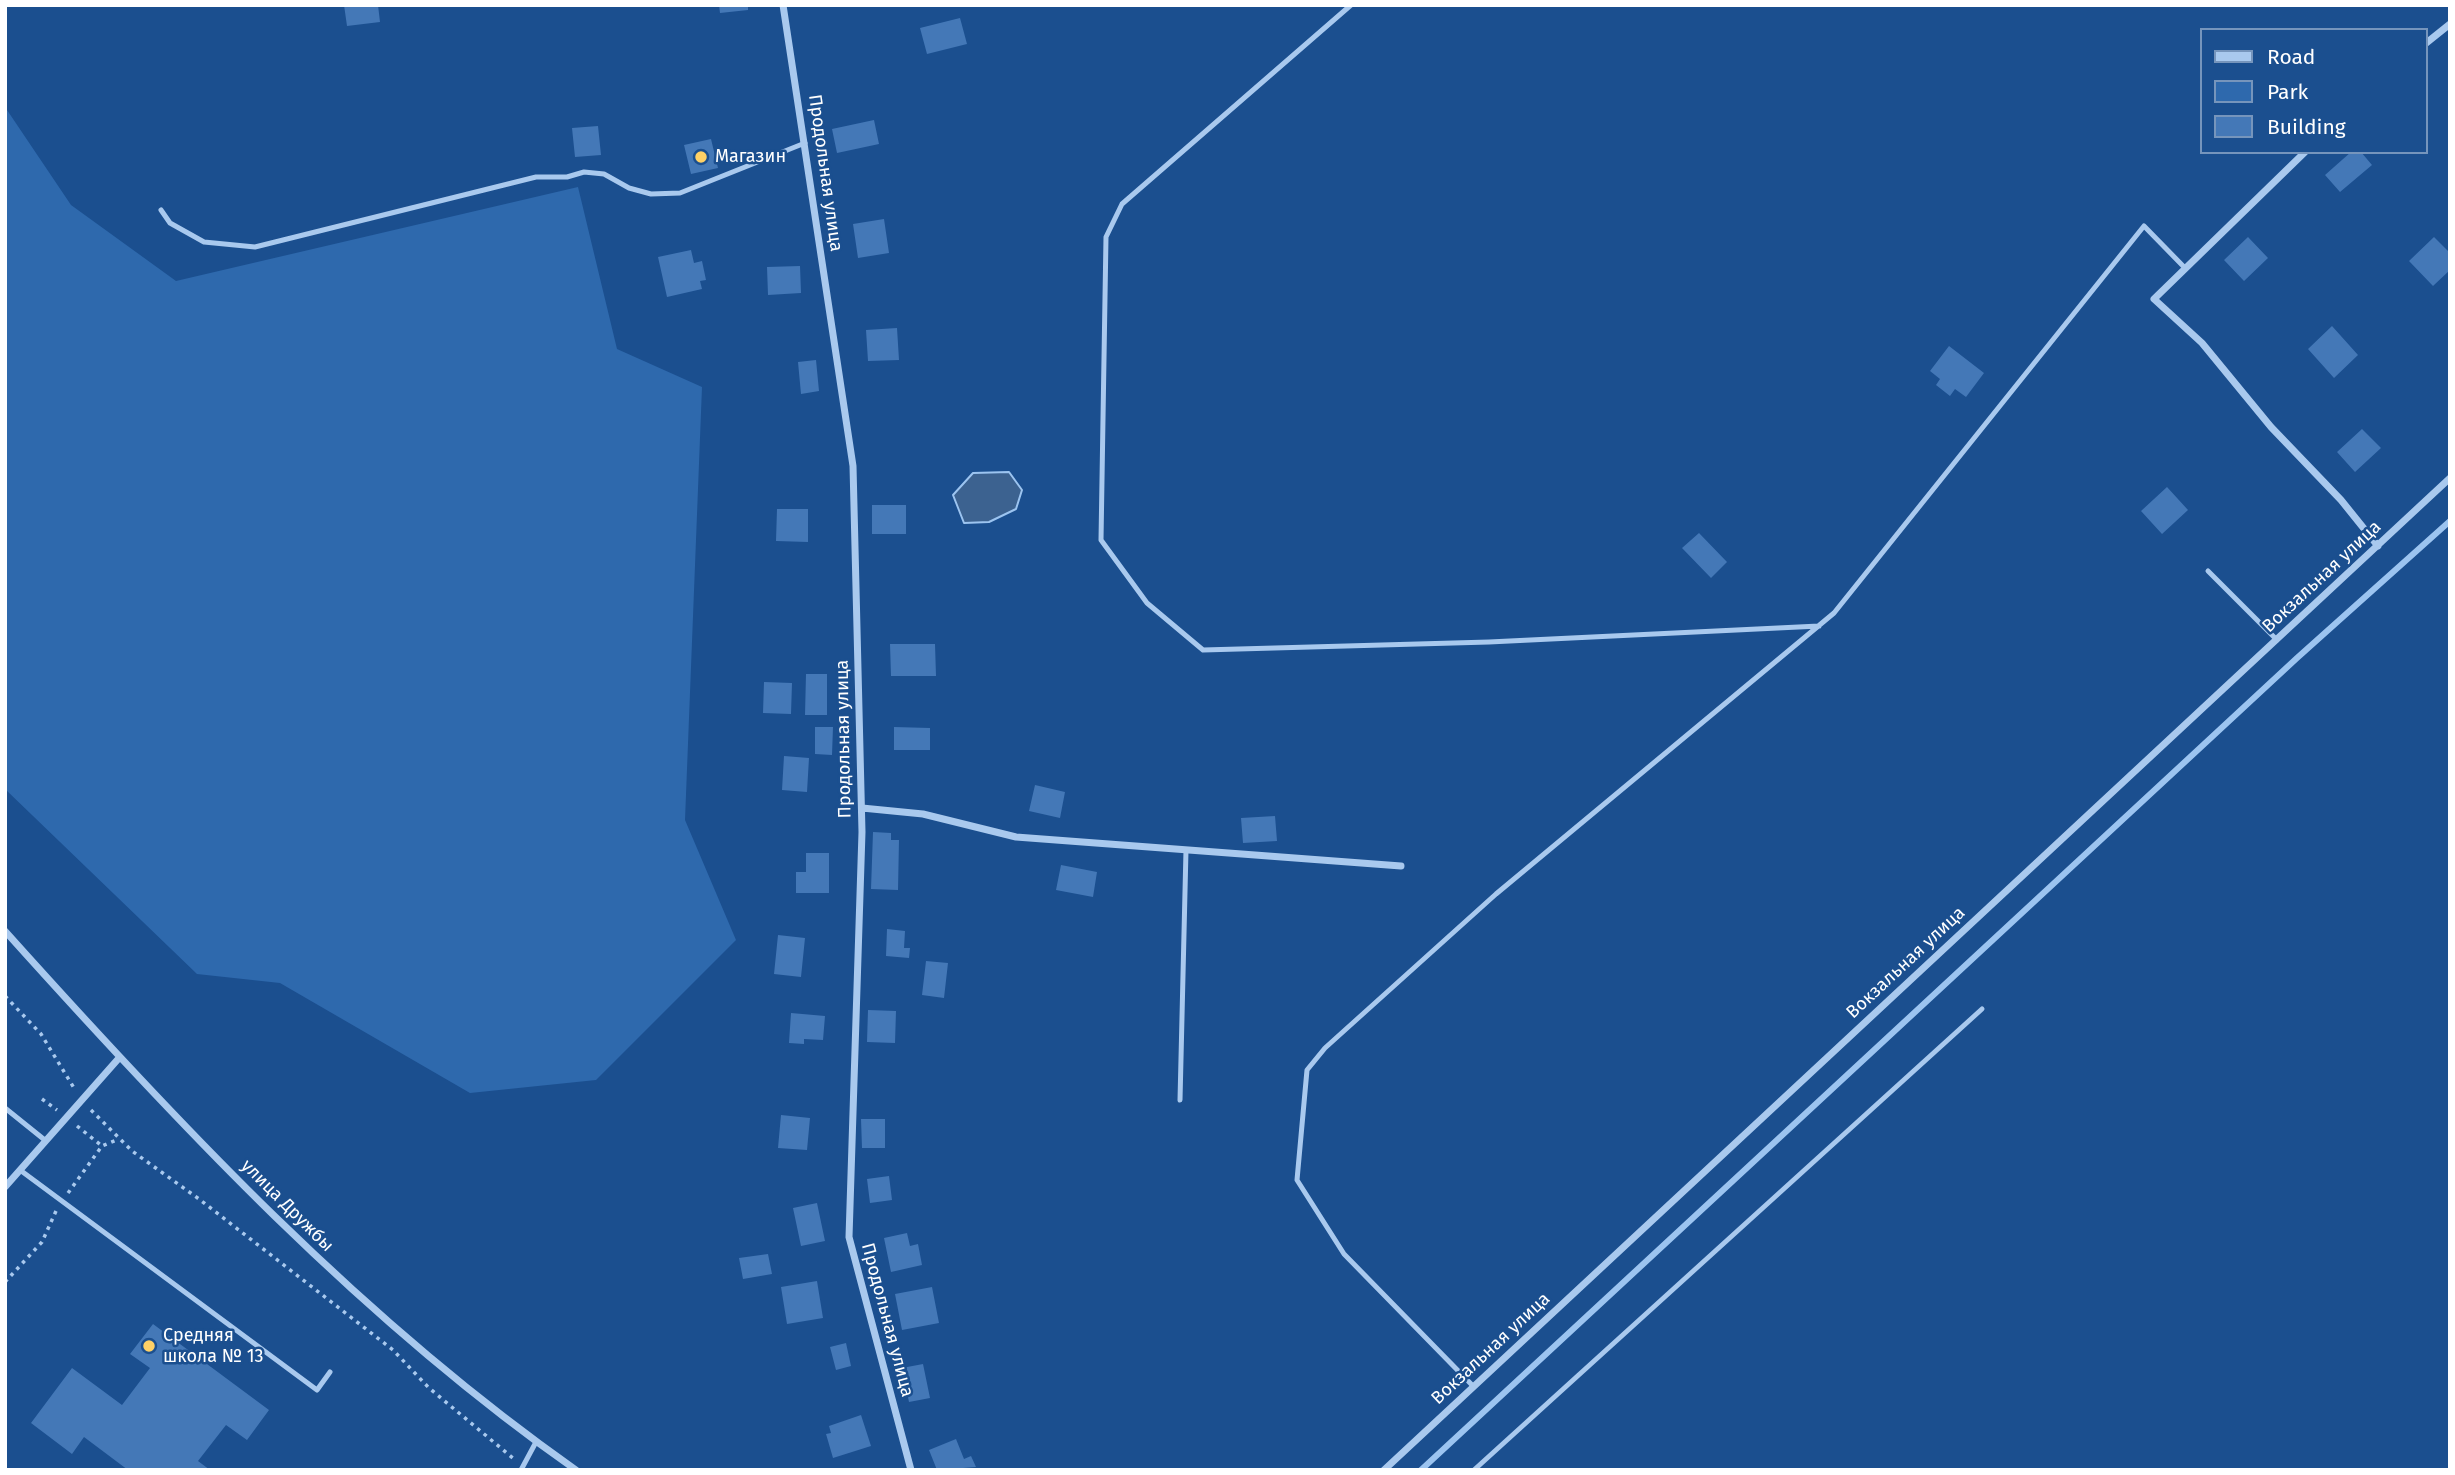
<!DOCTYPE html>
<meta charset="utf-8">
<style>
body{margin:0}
#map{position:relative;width:2455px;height:1475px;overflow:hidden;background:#1b4f8f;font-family:"Fira Sans",sans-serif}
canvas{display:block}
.frame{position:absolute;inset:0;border:7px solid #fff;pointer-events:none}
.legend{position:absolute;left:2200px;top:28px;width:228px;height:126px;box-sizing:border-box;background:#1b4f8f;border:2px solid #7695bc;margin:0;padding:9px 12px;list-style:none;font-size:21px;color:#fff}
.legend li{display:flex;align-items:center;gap:14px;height:35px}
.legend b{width:35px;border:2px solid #7695bc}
</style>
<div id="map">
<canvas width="2455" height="1475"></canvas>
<div class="frame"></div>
<ul class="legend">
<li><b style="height:9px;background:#a9c9ee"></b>Road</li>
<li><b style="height:19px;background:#2e69ad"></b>Park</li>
<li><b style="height:19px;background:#4478b7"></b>Building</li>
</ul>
</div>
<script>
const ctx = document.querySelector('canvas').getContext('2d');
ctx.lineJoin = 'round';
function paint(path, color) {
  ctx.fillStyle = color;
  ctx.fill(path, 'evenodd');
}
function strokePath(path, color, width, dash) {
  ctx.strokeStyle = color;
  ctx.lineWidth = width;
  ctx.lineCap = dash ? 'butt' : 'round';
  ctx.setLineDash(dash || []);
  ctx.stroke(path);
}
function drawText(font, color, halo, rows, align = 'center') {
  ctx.font = font + ' "Fira Sans",sans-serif';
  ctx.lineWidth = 5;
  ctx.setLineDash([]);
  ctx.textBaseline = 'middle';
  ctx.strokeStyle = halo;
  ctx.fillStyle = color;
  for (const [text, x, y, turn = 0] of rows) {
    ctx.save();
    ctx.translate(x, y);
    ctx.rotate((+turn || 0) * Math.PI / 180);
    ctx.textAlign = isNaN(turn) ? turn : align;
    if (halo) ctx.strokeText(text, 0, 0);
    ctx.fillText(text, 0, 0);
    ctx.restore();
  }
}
paint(new Path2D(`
 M5,107L71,205L176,281L578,187L617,349L702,387L685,820L736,940L596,1080L470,1093L280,983L197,974L5,789Z`), '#2e69ad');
const water = new Path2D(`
 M1009,472L1022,490L1016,509L989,522L964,523L953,495L973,473Z`);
paint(water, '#3c6290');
strokePath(water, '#9cc4f0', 2);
strokePath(new Path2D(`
 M1421,1470L2297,658L2450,521`), '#9cc4f0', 6);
paint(new Path2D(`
 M344,5H378L380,22L347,26Z
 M719,5H748V10L720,13Z
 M960,18L967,44L927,54L920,28Z
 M874,120L879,144L837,153L832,129Z
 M598,126L601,155L575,157L572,128Z
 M711,139L718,168L691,174L684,145Z
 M2351,152H2361L2372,165L2340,192L2325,175Z
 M884,219L889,253L858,258L853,224Z
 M2248,237L2268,258L2244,281L2224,260Z
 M2434,237L2450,253V270L2433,286L2409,261Z
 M691,250L694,263L702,261L706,280L700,281L702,289L667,297L658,257Z
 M800,266L801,293L768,295L767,267Z
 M2332,326L2358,355L2334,378L2308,349Z
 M897,328L899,360L868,361L866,330Z
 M1949,346L1984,373L1966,397L1955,389L1950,396L1936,385L1940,379L1930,371Z
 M816,360L819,391L801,394L798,362Z
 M2362,429L2381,448L2355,472L2337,452Z
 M2167,487L2188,510L2162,534L2141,511Z
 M872,505H906V534H872Z
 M777,509H808V542L776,541Z
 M1699,533L1727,562L1711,578L1682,548Z
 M890,644H935L936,676H891Z
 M806,674H827V715H805Z
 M764,682L792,683L791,714L763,713Z
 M815,727H833L832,755L815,754Z
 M894,727L930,728V750H894Z
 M784,756L809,758L807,792L782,790Z
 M1035,785L1065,792L1060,818L1029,811Z
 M1275,816L1277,841L1243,843L1241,818Z
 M873,832L891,833V840H899L898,890L871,889Z
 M806,853H829V893H796V872H806Z
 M1061,865L1097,872L1093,897L1056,890Z
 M887,929L905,931L904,948H910L909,958L886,956Z
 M778,935L805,938L801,977L774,974Z
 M926,961L948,963L944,998L922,995Z
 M868,1010L896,1011L895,1043L867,1042Z
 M791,1013L825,1016L823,1040L804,1039V1044L789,1043Z
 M781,1115L810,1118L807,1150L778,1148Z
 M861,1119H885V1148H862Z
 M889,1176L892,1200L870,1203L867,1179Z
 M817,1203L825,1241L801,1246L793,1208Z
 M907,1233L910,1246L918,1244L922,1265L891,1272L884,1238Z
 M768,1254L772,1274L743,1279L739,1258Z
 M817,1281L823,1318L787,1324L781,1287Z
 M932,1287L939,1323L902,1330L895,1294Z
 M153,1324L269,1410L247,1440L226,1425L198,1461L210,1470H128L84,1437L72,1454L31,1423L72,1368L122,1405L150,1368L130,1354Z
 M846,1343L851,1366L836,1370L830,1347Z
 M923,1364L930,1398L909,1402L902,1368Z
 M861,1415L871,1446L833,1458L826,1434L831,1433L829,1426Z
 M956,1439L964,1459L971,1456L976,1467L937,1470L929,1450Z`), '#4478b7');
strokePath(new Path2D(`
 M5,996L41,1034L74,1088
 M42,1099L57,1110
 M91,1110L132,1151L199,1199L393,1350L429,1388L514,1459
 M77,1126L102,1146
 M68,1193L102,1146L119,1139
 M5,1282L42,1242L56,1211`), '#a9c9ee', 3.5, [3.5, 5]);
strokePath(new Path2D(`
 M1351,5L1122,204L1106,237L1101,540L1147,603L1203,650L1489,642L1819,626
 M161,210L170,223L204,242L255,247L536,177H567L584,172L604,174L629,188L651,194L680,193L805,143
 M2208,571L2277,640
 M1180,1100L1186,850
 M5,1108L46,1141
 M20,1170L317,1390L330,1372
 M1473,1386L1344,1254L1297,1180L1307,1070L1325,1048L1496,894L1834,613L2144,226L2185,268
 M521,1470L536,1442
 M1474,1470L1982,1009`), '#a9c9ee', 5);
strokePath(new Path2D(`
 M783,5L853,466L862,832L849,1237L911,1470
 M2425,44L2450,24
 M2305,152L2154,299L2202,343L2271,427L2341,500L2378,546
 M862,808L923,814L1016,837L1401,866
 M5,931C180,1126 361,1319 576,1470
 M5,1187L119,1058
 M1384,1470L2450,478`), '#a9c9ee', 7);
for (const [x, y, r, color] of [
 [701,157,7,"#ffd166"],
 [149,1346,7,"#ffd166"]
]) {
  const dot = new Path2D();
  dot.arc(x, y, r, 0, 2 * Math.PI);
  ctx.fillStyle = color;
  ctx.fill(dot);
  strokePath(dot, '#1b4f8f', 2.5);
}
drawText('18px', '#fff', '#1b4f8f', [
 ["Магазин",715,157],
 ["Средняя",163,1336],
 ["школа № 13",163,1357]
], 'left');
drawText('18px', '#fff', '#1b4f8f', [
 ["Продольная улица",825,173,82],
 ["Вокзальная улица",2322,577,-43],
 ["Продольная улица",844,739,-91],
 ["Вокзальная улица",1906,963,-43],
 ["улица Дружбы",287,1206,45],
 ["Продольная улица",887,1320,75],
 ["Вокзальная улица",1491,1349,-43]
]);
</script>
